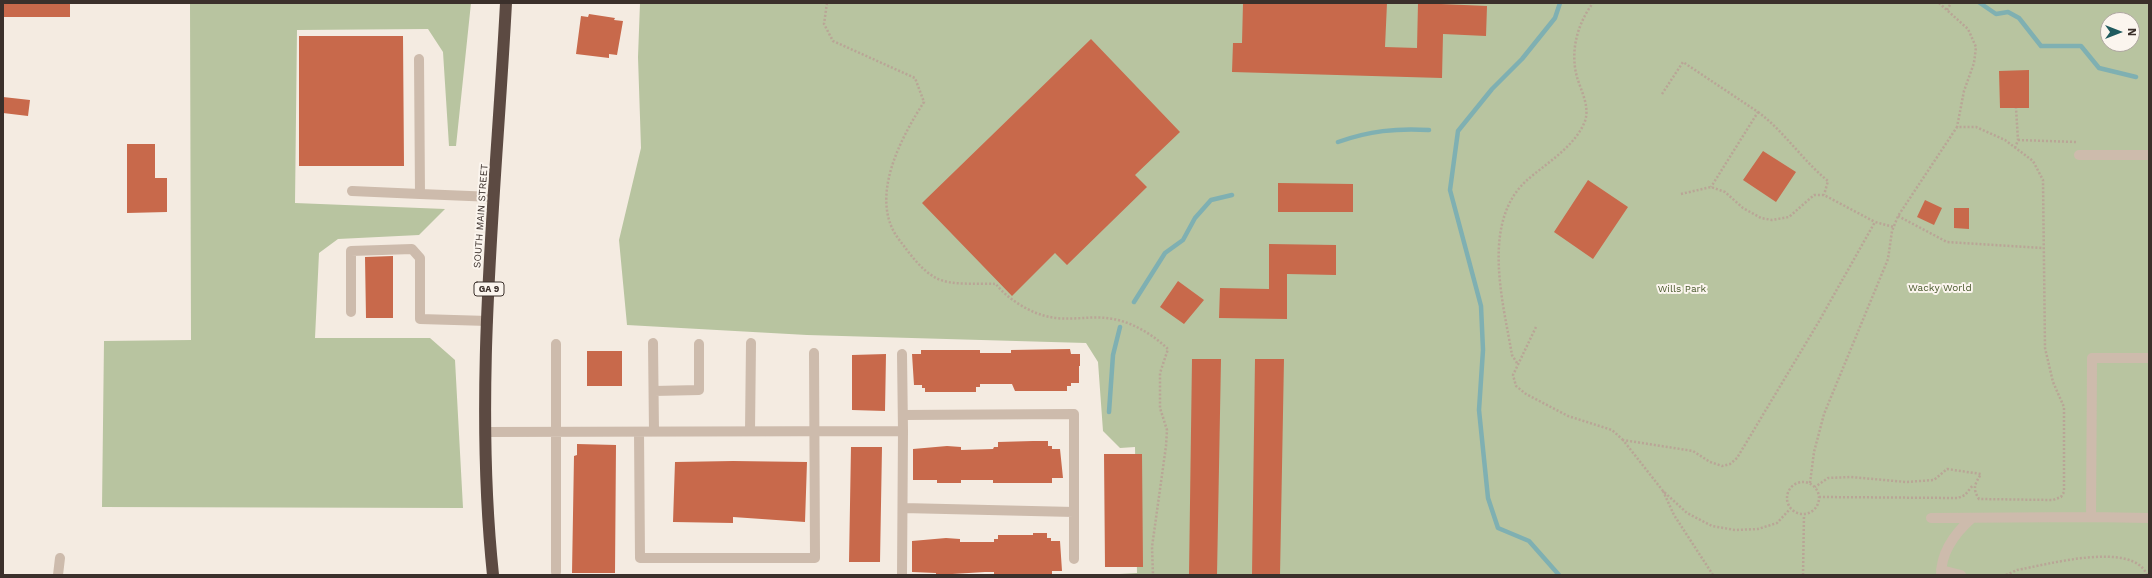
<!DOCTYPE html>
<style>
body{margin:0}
#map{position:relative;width:2152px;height:578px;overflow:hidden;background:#f4ebe1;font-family:"Work Sans",sans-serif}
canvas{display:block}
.frame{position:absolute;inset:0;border:4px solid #3b302b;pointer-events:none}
.north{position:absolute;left:2100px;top:12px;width:40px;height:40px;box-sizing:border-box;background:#fbf5ee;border:1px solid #aea6a0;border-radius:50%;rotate:90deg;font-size:11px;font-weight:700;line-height:16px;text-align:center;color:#3b302b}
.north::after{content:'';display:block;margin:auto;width:14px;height:18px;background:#1f5a5e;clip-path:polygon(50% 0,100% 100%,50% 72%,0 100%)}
</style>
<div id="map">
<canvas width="2152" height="578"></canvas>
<div class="frame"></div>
<div class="north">N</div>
</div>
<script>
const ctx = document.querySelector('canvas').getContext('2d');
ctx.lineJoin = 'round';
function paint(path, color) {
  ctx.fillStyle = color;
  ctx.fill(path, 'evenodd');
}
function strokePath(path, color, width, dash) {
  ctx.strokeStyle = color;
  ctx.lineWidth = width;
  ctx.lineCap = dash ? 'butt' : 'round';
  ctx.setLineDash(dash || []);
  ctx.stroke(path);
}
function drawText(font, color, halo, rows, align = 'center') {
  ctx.font = font + ' "Work Sans",sans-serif';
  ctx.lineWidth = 4;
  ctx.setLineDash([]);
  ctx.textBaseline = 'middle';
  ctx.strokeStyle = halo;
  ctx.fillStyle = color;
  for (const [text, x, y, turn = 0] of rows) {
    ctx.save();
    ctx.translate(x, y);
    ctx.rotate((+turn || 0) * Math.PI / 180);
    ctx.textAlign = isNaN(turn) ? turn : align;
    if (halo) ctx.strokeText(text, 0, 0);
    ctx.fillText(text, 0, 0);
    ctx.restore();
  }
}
paint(new Path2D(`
 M190,3H471L456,146H449L443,52L428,29L297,30L295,203L445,209L419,235L338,239L319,253L315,338H430L455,360L463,508L102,507L104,341L191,340Z
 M640,3H2149V575H1102L1137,573L1135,447L1120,448L1103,431L1098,362L1086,343L807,335L627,325L619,240L641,148L638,57ZM2108,20H2132V44H2108Z`), '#b8c4a0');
strokePath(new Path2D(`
 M1980,3L1996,14L2008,12L2019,18L2041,46H2081L2099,68L2136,77
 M1338,142C1369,131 1396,128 1429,130
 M1134,302L1165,253L1183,240L1195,218L1211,200L1232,195
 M1109,412L1113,355L1120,327
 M1559,575L1529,541L1498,528L1488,498L1479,410L1483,350L1481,306L1450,190L1458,131L1492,89L1522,59L1555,18L1560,3`), '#7fb0b2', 4.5);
paint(new Path2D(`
 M3,3H70V17H3Z
 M1243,3H1387L1385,47L1417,48L1418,3L1487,6L1486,36L1443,34L1442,78L1232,72L1233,43H1242Z
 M589,14L615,18L614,20L623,21L617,55L609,54V58L576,54L581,16L588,17Z
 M299,36H403L404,166H299Z
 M1091,39L1180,132L1135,175L1147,187L1067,265L1055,253L1012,296L922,203Z
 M2029,70V108H2000L1999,71Z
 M3,97L30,100L28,116L3,113Z
 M127,144H155V178H167V212L127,213Z
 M1763,151L1796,172L1776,202L1743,180Z
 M1588,180L1628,207L1593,259L1554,232Z
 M1278,183L1353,184V212H1278Z
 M1925,200L1942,208L1934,225L1917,217Z
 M1954,208H1969V229L1954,228Z
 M1269,244L1336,245V275L1287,274V319L1219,318L1220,288L1269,289Z
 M393,256V318H366L365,257Z
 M1178,281L1204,300L1184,324L1160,307Z
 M1070,349L1071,354H1080V366H1079V383H1071V386H1067V391H1015L1012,384H980V387H976V392H925V388H922V385H914L912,354H921V350H980V353H1011V350Z
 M587,351H622V386H587Z
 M886,354L885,411L852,410V355Z
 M1192,359H1221L1217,575H1189Z
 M1255,359H1284L1280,575H1252Z
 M1033,441H1048V446H1052V449H1060L1063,478H1052V483H993V480H961V483H937V480H913V449L947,446L961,447V450L993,449L994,447H998V442Z
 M577,444L616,445L615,573H572L574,456L577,455Z
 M851,447H882L880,562H849Z
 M1104,454H1142L1143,567H1105Z
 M733,461L807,462L805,522L733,517V523L673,522L675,462Z
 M1033,533H1047V538H1051V541H1060L1062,571H1052V575H994V572H985L936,575V573L912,572V541L946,538L960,539V542H994V539H998V535H1033Z`), '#c8694b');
strokePath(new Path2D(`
 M827,3L824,24L833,41L915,78L924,102C902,136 873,190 893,230C896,236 900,241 904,246C912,257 923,271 936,278C951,286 978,283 996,284C1007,299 1032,314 1050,317C1068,321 1088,316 1106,318C1129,320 1151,333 1168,349L1160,373V408L1167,430L1166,446L1152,547L1153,575
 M1939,3L1968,29L1976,47L1974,63L1964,91L1957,127
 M1947,10L1951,3
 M1662,94L1683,62L1758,112L1711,187
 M1758,112C1784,131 1802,160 1828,181L1824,195
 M2018,140L2076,142
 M2015,148L2018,140L2016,108
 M1681,194L1711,187L1725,192L1743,208L1761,218L1772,220L1789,217L1814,195H1824L1875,222
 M1898,216L1947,242L2043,248
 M1536,327L1513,375L1516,386L1526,394L1568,416L1612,430L1623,440
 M1517,363L1512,355C1503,302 1481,223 1526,181C1545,164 1575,147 1585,121C1590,106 1581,91 1577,77C1570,52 1577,24 1593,3
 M1787 498a16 16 0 1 1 32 0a16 16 0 1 1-32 0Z
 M1810,483L1814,452L1824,414L1888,259L1892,231L1898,216L1957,127H1976L2005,140L2033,161L2043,180L2045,348L2053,382L2064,407V492L2061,497L2053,500L1979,499C1972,488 1975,484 1981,474L1947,469L1934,480L1906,482L1851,477L1828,478L1815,487
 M1663,491L1623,440L1693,451L1710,462L1722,466L1730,464L1737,458L1818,323L1875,222L1894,227
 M1819,497L1958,498L1965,495L1973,485
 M1713,575L1674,515L1663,491L1687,513L1712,526L1735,530L1758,529L1777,523L1790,509
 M1803,575L1804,515
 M2006,575L2017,570C2046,565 2133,540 2147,575`), '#b9a596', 2.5, [2, 2]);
strokePath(new Path2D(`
 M419,59L420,194L494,197
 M2079,155H2149
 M352,191L420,194
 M351,312V251L412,249L420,258V319L488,321
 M653,343L654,431
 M2149,358H2092L2091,517L2149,518
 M654,391L699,390V344
 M903,415L1074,414V559
 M750,431L751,343
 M485,432L903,431L902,354
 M639,432L640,558H815L814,353
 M903,508L1074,512
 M1931,518L2091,517
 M1941,570L1961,575
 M556,572V344
 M58,575L60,558
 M902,575L903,431
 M1941,575C1941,551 1955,533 1972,518`), '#cdbbac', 10);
strokePath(new Path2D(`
 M493,575C473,385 496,193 506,3`), '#5c4a42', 12);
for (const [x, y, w] of [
 [489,289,30]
]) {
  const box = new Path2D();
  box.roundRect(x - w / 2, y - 7, w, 14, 3);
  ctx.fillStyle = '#fbf5ee';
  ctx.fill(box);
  strokePath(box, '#3b302b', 1);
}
drawText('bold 9px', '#3b302b', null, [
 ["GA 9",489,289]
]);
drawText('10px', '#3b302b', '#fbf5ee', [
 ["SOUTH MAIN STREET",481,216,-86]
]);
drawText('10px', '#4a5a2e', '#fbf5ee', [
 ["Wacky World",1940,288],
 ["Wills Park",1682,289]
]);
</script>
